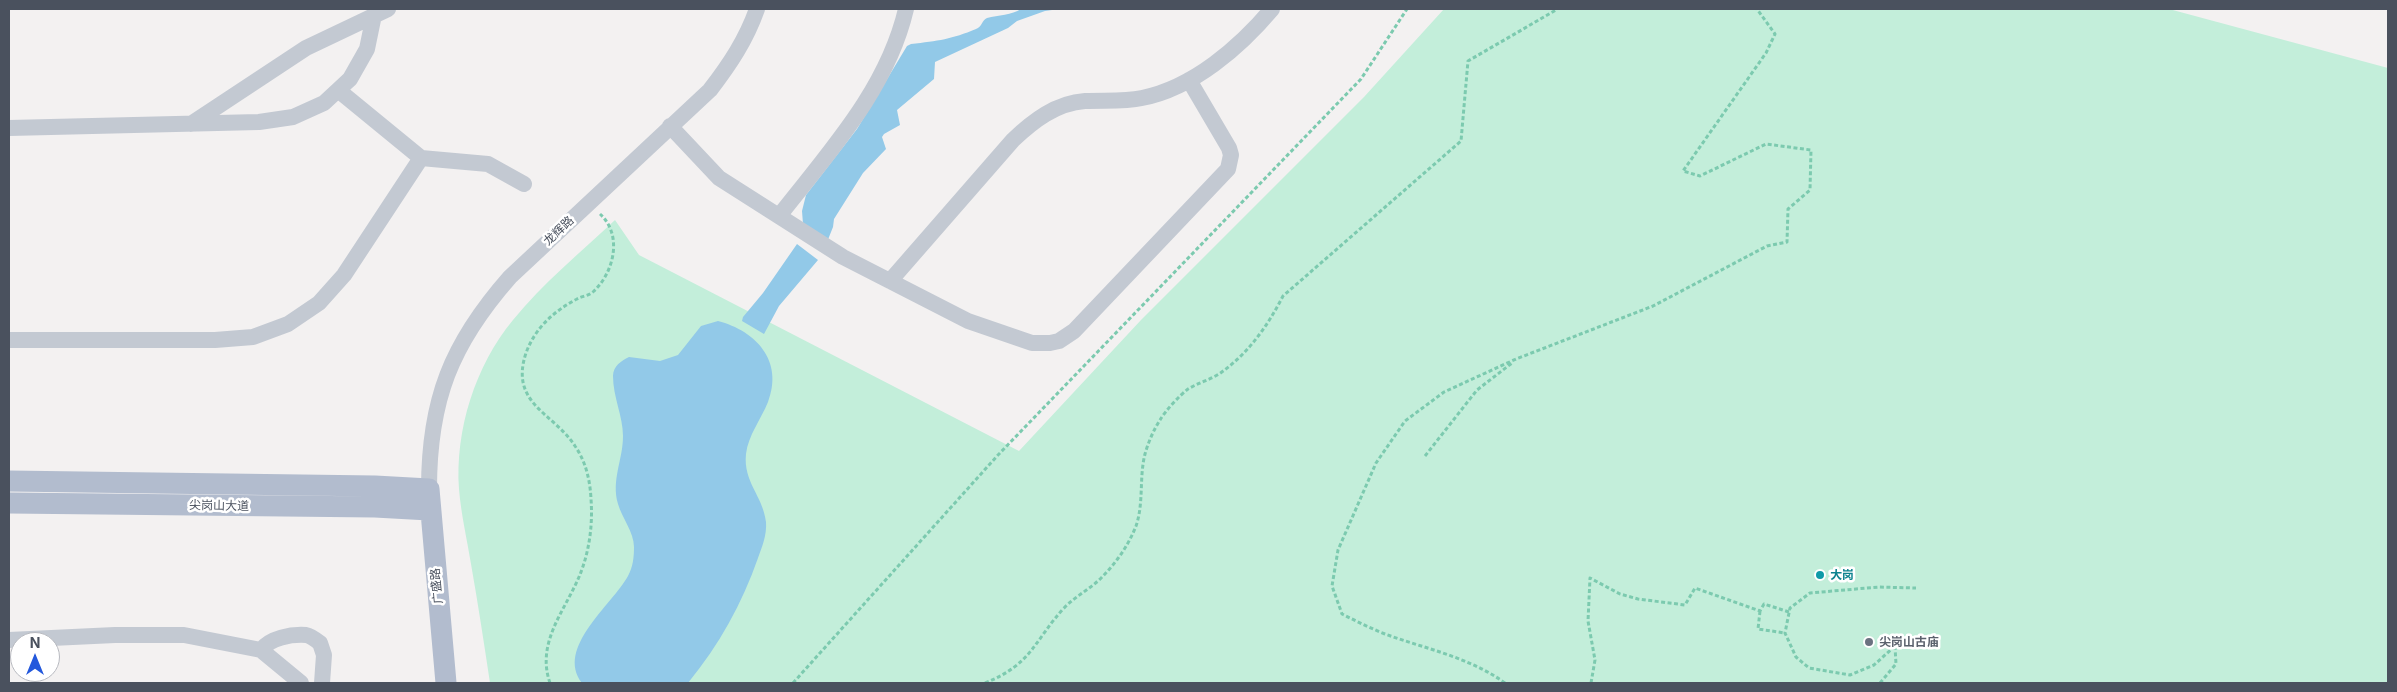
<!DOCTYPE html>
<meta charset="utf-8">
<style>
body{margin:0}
#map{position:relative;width:2397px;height:692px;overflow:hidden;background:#f3f1f1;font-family:Inter,sans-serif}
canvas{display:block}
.frame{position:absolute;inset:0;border:10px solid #4a515e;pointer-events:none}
.north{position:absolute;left:10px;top:632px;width:50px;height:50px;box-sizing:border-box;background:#fff;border:1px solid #b7b9bf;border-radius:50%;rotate:0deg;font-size:14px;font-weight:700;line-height:20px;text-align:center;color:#4a515e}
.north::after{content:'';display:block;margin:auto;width:18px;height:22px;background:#2358dc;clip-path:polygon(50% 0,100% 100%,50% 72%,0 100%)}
</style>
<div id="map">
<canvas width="2397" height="692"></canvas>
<div class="frame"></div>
<div class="north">N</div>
</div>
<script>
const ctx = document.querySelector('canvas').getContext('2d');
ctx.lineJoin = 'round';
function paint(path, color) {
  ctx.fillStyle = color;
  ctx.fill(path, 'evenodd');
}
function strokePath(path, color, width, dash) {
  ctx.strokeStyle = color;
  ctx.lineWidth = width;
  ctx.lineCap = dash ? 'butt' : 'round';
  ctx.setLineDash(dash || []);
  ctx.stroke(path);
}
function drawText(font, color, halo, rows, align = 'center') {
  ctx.font = font + ' Inter,"Noto Sans SC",sans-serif';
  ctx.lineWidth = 5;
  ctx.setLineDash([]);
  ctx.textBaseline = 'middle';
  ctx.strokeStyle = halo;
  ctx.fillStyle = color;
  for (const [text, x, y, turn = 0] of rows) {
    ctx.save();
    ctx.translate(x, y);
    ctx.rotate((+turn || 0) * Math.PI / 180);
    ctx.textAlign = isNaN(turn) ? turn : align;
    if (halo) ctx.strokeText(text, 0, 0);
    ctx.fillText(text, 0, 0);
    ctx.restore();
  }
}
paint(new Path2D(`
 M1444,9H2169L2388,68V683H490C484,643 478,604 471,564C467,539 461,514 459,489C455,430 475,366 513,320C543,283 581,252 615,220L639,255L1019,451L1141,320L1364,97Z`), '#c3eeda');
paint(new Path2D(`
 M1021,9H1059L1045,11L1017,21L1008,28L935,62L934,79L897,110L900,125L884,134L882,137L886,149L863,173L834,219L833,227L827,242L803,224L802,211L806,195L857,129L907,46L911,44C938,41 952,39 976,29C982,27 982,20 987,18C998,15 1012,15 1021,9Z
 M797,244L818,260L779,306L764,334L742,321L743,317L763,293Z
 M718,321C756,331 784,361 768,402C761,419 748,436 746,454C743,482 763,496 766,522C767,535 762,547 758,558C742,604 719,645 688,683H582C555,648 612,605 628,576C633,567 634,557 634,547C634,532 622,518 618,504C611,480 623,460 623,436C623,416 613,397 613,376C613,366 621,361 629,357L660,361L678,355L701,326Z`), '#92c9e8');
strokePath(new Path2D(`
 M1425,456L1477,390L1512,363
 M1760,611L1758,629L1785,633
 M1895,646L1874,665L1850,675L1809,668L1796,657L1785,633L1790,608L1810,593L1879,587L1916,588
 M550,683C536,643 564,612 579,577C589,553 593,526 591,499C590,480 586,462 575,446C554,413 509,404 526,353C535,328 554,311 577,299C582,296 589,296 594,291C614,272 623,235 600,214
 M793,683L998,455L1361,79L1407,9
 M985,683C1033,664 1034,640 1065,607C1077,595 1092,588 1103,576C1117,562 1129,544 1136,526C1144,503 1139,477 1145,454C1148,443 1154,429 1160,420C1166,410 1179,396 1188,389C1198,383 1209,380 1219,374C1248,354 1267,327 1283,296L1461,141L1468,61L1556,10L1555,9
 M1505,683C1469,657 1426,649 1385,634C1370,628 1356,621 1342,614L1332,586L1338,550L1376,463L1405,421L1444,392L1516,359L1653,306L1767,246L1787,242L1788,209L1810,190L1811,150L1766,144L1700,176L1683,171L1766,53L1775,34L1757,9
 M1591,683L1595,660L1588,621L1590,578L1620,594L1638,599L1685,605L1695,588L1760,611L1764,604L1789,612
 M1880,683L1896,664L1895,647`), '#7ccaaf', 3, [4, 2.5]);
strokePath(new Path2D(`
 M338,90L421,158L488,164L524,184
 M191,124L306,48L388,9
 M670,126L719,178L843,257L968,321L1032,343H1050L1059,341L1074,331L1228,169L1231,155L1229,148L1189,80
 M9,128L259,122L293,117L324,103L338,90L350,79L367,49L374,15
 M779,216C829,152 887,90 906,9
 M890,281L1013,140C1033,121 1056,103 1085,101C1104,100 1124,102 1142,98C1193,88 1240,47 1272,9
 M9,340H215L253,337L288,324L319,303L344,275L421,158
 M429,489C429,400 451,344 510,277L710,90C730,64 746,40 757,9
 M9,640L115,635H184L261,650
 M301,683L261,650C270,638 291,634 306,635C311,636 316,640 320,643L324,655L322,683`), '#c3c9d2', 16);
strokePath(new Path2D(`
 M9,481L375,486L429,489L446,683
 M9,503L375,507L429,510`), '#b2bcce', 21);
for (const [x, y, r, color] of [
 [1820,575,5,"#0f9aa8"],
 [1869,642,5,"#6b7280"]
]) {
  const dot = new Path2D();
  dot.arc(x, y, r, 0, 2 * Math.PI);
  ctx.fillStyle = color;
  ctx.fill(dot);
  strokePath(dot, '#fff', 2);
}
drawText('12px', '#4a515e', '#fff', [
 ["龙辉路",559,231,-43],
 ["尖岗山大道",219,506,1],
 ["广盛路",437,586,-95]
]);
drawText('bold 12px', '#0d838f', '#fff', [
 ["大岗",1830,575]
], 'left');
drawText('bold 12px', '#5b616d', '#fff', [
 ["尖岗山古庙",1879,642]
], 'left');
</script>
